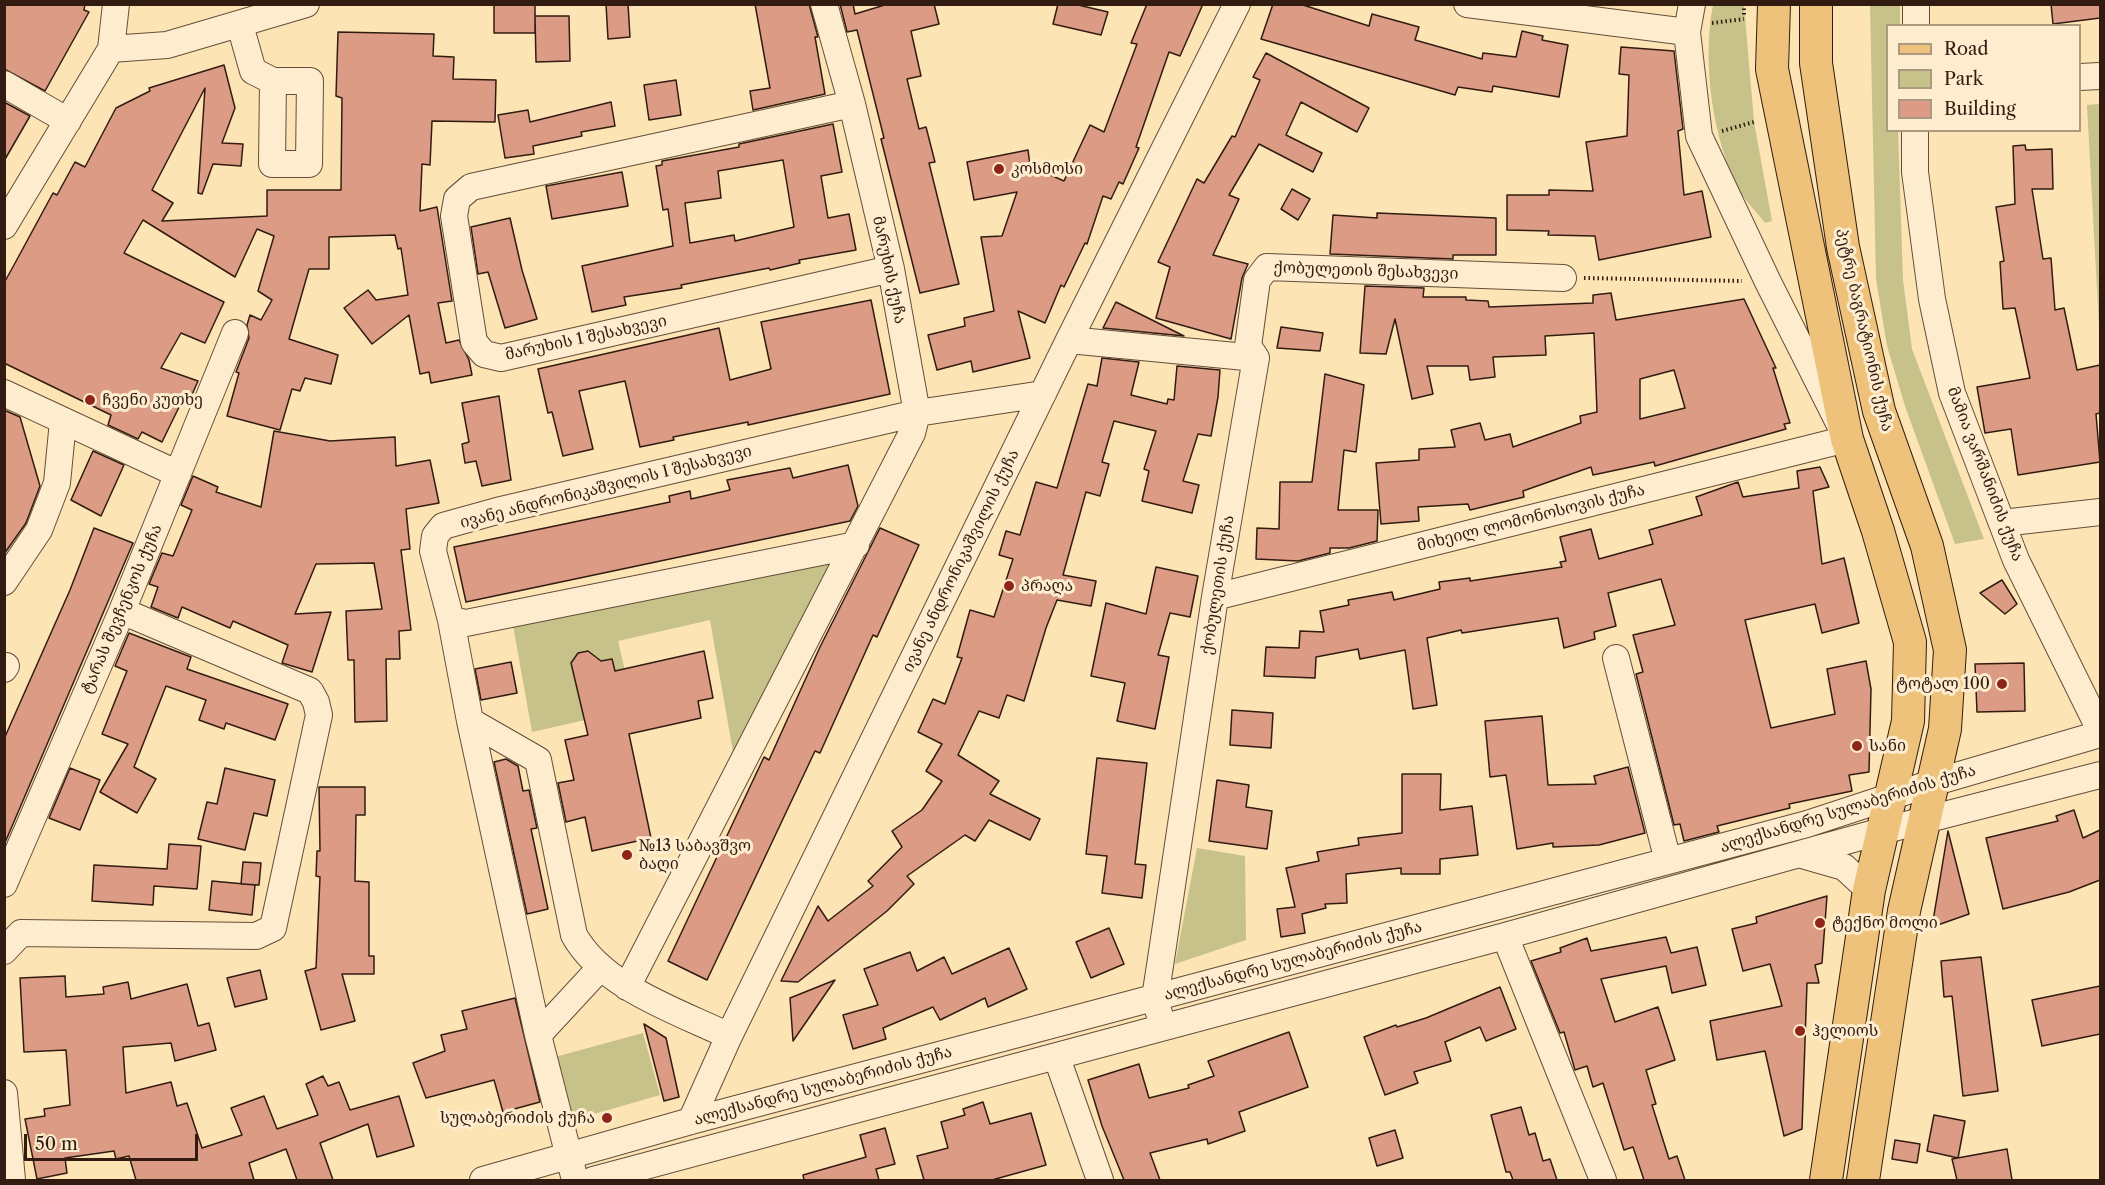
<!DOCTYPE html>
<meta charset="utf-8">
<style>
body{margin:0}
#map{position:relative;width:2105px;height:1185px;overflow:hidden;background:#fce4b4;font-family:"Libre Caslon Text",serif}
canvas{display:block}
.frame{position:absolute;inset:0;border:6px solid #321c11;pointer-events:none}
.legend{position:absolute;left:1886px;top:24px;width:195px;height:108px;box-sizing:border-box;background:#fdedce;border:2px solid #ac9982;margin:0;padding:8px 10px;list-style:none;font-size:18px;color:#321c11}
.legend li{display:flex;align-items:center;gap:12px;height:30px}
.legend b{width:30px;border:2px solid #ac9982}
.scale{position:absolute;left:24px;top:1134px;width:174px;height:27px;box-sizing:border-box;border:3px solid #321c11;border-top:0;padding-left:8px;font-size:18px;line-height:21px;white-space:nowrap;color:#321c11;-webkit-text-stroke:4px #fdedce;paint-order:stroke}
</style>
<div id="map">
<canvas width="2105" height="1185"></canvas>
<div class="frame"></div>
<ul class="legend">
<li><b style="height:8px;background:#eec27a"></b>Road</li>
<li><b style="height:16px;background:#c6c289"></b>Park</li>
<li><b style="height:16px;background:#db9b84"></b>Building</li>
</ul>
<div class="scale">50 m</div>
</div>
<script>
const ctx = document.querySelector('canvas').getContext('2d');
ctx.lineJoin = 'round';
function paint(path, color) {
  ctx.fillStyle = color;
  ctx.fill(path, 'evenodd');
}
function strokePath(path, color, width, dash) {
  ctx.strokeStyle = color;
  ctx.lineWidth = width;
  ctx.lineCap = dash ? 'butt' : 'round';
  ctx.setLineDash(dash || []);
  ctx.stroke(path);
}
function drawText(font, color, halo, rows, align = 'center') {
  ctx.font = font + ' "Libre Caslon Text","Noto Serif Georgian",serif';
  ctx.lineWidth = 6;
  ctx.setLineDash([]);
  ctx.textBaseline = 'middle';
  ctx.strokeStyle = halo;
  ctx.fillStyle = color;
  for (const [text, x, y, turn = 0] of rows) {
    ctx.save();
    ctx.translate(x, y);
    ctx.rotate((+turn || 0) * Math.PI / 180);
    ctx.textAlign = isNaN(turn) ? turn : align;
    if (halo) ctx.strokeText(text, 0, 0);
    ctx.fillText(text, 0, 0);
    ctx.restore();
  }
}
paint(new Path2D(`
 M1713,5H1744L1754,122L1772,221L1765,223C1757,212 1746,202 1739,190C1712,138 1702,61 1713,5Z
 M1870,5H1900V25L1888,26V130L1898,131L1903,280L1912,349L1984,539L1955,544L1905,406L1887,346L1876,279Z
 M2100,104V345L2087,105Z
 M856,545L737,775L710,620L618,641L634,709L532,732L511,614Z
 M1197,848L1245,856L1246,940L1175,964Z
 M643,1033L660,1095L573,1120L555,1057Z`), '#c6c289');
const building = new Path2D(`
 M4,4H85L84,10L89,12L45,91L4,69Z
 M494,4H535V33H494Z
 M606,4H628L630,37L608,39Z
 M755,4H809L818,37H815L825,94L753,110L750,91L770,88Z
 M840,4H853L855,14L888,4H934L939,24L911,31L921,76L907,79L919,129L926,127L935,162L929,163L959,284L920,293L881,139L884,138L857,30L847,32Z
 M1058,4H1074L1108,12L1101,35L1053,24Z
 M1147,4H1203L1180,56L1169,52L1136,147L1139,148L1123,184L1119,182L1111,199L1103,196L1087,244L1085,243L1064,287L1061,285L1045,323L1018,311L1030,358L973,372L971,361L937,370L928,335L965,326L964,318L994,311L981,237L1002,236L1017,192L974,200L967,162L1028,150L1030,166L1064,181L1090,125L1104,132L1137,44L1131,43Z
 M1273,4H1300L1369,26L1372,14L1419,27L1415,40L1482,59L1483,53L1516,57L1522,31L1543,36L1542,40L1568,45L1559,97L1493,86L1492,92L1458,87L1455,95L1261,39Z
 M2051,4H2100V18L2053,24Z
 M535,16H569L570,61L536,62Z
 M338,32L434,34L433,56L454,57L453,79L496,80L495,122L432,121L430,165L422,164L420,211L437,207L452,301L438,303L446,343L459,340L469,360L472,375L431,383L429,372L420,374L409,315L372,344L344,308L368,290L376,300L408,295L401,248L398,249L395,235L329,237V269H309L289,339L338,355L331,384L305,378L300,391L292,389L280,430L227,416L239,373L236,372L249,338L247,325L250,315L261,320L272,300L258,291L274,236L257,229L235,277L143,220L124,253L224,302L205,343L181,333L161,368L198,381L187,406L181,403L162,442L142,432L138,439L108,425L111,415L4,363V283L14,265L53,193L57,195L75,162L85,167L116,108L150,91L149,88L224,65L235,108L222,143L243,144L241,166L213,164L202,194L198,193L205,88L152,190L173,203L162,221L267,216V190H341L342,98L336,96Z
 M1621,47L1674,51L1683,129L1678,131L1684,195L1702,191L1711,237L1599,260L1595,236L1548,235L1549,231L1507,230V195H1549V190L1593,191L1586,142L1627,136L1629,75L1619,74Z
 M1266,53L1369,108L1357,132L1301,102L1286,135L1322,153L1313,172L1259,144L1229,195L1239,199L1213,255L1248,264L1242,278L1231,339L1156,318L1170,267L1158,262L1197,179L1204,183L1232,136L1235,137L1260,80L1253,77Z
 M676,80L681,115L649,120L644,85Z
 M4,102L30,116L4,161Z
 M611,102L615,126L581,132L582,136L533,146L534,154L505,158L498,115L528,110L530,122Z
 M833,124L842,172L821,176L828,218L849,214L856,250L799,260L800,263L770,270L769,268L681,285L682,288L624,297L626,305L592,312L582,266L673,246L668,209L663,210L656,166L662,165V161L739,147V144ZM783,160L794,227L735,241L734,235L690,243L685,203L721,198L718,171Z
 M2025,145L2026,150L2052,149L2053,189H2032L2043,259L2051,258L2055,310L2064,308L2077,370L2100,365V413L2096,414L2100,462L2018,475L2011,429L1985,433L1977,387L2030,378L2015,308L2003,309L2000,262L2004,261L1996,207L2015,204L2013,146Z
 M622,172L628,206L552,219L546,186Z
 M1292,189L1310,199L1298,220L1281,209Z
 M1377,213L1496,218V255H1453V259L1330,254L1333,215L1377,218Z
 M510,218L522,270L537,319L505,328L488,272L478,274L471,227Z
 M1365,286L1424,288L1423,297H1466V300L1488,301L1489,307L1593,303V295L1611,293L1616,320L1744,299L1776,368H1773L1790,423L1784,424L1786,429L1655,466L1654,462L1593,475L1591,467L1523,491L1524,497L1470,510L1468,504L1418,507L1419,521L1381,524L1376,463L1419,460V449L1455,447L1451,430L1480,423L1485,440L1510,434L1513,447L1581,423L1580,416L1597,412L1594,333L1545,336L1546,355L1493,357L1495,377L1470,380L1468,366H1427L1433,394L1412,399L1395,319L1386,354L1360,353ZM1674,370L1685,408L1640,419V379Z
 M871,300L890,394L748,425V422L673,437L674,440L640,447L625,381L579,391L593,449L563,456L552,412L548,413L538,369L719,328L730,380L771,369L761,322Z
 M1116,302L1184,336L1103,328Z
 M1281,327L1323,333L1320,351L1277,348Z
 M1102,358L1139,362L1131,395L1167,404L1168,399L1174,400L1177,366L1220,370L1218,397L1211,436L1198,434L1183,481L1199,485L1192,513L1142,501L1149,471L1144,469L1156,431L1114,421L1102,462L1109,464L1100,496L1086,492L1063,575L1096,581L1091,606L1057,600L1046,628L1024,701L1007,695L999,718L979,711L958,755L999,781L990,794L1040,819L1030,840L989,820L975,841L965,835L907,876L914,884L887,911L798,982L781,981L818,906L828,921L873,886L868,881L902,847L892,831L922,810L942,781L926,771L942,744L918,732L933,699L945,704L962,658L957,657L970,610L994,617L1013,559L999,555L1006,531L1020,535L1036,482L1057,488L1088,384L1097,386Z
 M1325,374L1364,385L1356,452L1344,450L1338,510H1378L1377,541L1349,548H1330V553L1298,561L1256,559L1257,528L1279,529L1280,482H1312Z
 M499,396L511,480L482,486L476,461L465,463L462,444L469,442L462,403Z
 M4,410L20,417L40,486L26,523L4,554Z
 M274,431L330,441L395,437L396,466L430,460L439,503L406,509L410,549L401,550L411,630L399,631L400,659H386L387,721L355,722L354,660H348L346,611L382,609L374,563L316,564L295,614L331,612L312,672L282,663L288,645L233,621L230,628L182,607L178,618L151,607L158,587L149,584L162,553L173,556L192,510L181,505L193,476L218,487L216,492L261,507Z
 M93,451L124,465L101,516L71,500Z
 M848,465L858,506L850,521L466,602L454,547L670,502L669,496L690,491L691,499L730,490L727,480L790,468L793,478Z
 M1820,467L1829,487L1813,491L1822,564L1844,558L1859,623L1822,633L1815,604L1745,620L1771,728L1835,714L1827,669L1866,661L1871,689L1869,772L1849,775L1852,791L1789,804L1790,808L1717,826L1719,832L1684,841L1680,824L1674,825L1636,674L1643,672L1633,635L1675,625L1661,579L1608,593L1616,626L1594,632L1595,639L1564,648L1558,618L1462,633L1461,630L1427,638L1437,705L1413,709L1405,650L1360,659L1358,649L1316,657L1315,678L1264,676L1266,647L1299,648L1300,631L1324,632L1320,611L1349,605L1348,600L1392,592L1394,600L1440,589L1439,582L1470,578V581L1562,567L1560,562L1566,561L1560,537L1591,529L1599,559L1653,544L1649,530L1702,515L1696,497L1738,482L1743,497L1799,488L1797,471Z
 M94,528L133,543L4,845V739L70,590Z
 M880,528L919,545L877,637L873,635L820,753L815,751L707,980L668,961L764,757L769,760L820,647Z
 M1156,567L1198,576L1190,617L1170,613L1158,655L1169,657L1155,729L1117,721L1125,683L1091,676L1106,603L1146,614Z
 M2002,580L2017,604L2005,614L1980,593Z
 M129,633L191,657L187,669L288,704L275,740L226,723L224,729L199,720L206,700L166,686L134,767L156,779L137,813L100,792L128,744L102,734L127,671L115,666Z
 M588,651L601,661L612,659L615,671L704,651L713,698L698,701L701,718L629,734L651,838L592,851L585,817L566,822L558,783L574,780L565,740L588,735L571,663L578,653Z
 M511,662L517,693L481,700L475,669Z
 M2024,663L2025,711L1977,712L1975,664Z
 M1232,710L1273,713L1271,748L1230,745Z
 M1542,716L1548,785L1596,784L1594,776L1628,767L1645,833L1599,845L1553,847V843L1517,849L1506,775L1490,777L1485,721Z
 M1097,758L1147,763L1135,864L1146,865L1142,898L1102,893L1107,856L1086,854Z
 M506,759L518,766L523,791L529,790L537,828L531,829L548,909L527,914L494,762Z
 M70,768L100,780L80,830L49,818Z
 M225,768L275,780L267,816L254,813L245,850L198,839L207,802L217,804Z
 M1402,774H1441L1440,810L1472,806L1478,855L1440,859V874H1401V868L1346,874L1347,903L1325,904L1326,908L1302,914L1305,933L1281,937L1277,909L1295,907L1286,868L1319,861L1317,852L1359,845L1358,838L1402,833Z
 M1217,780L1249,785L1246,807L1272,811L1267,849L1209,841Z
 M319,787H365V815H356L355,881L369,882V956H374V974H342L355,1021L321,1030L305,971L316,968L320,877L316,876L317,851H320Z
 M2074,810L2083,838L2100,830V880L2069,892L2003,909L1986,838L2058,821L2056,816Z
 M1948,831L1969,914L1932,927Z
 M169,844L201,846L197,889L154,886L153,905L92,901L94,865L167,869Z
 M243,862L261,863L259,885L241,884Z
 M212,881L255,885L252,915L209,910Z
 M1827,896L1822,963L1815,965L1819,983H1807L1802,1129L1784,1136L1765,1051L1717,1060L1710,1021L1782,1006L1770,964L1743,971L1732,929L1757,923L1756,917Z
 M1109,928L1124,964L1091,978L1076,942Z
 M1666,937L1671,953L1697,947L1706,985L1672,993L1666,966L1601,979L1615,1022L1658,1007L1675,1060L1646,1070L1656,1104L1652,1105L1669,1159L1677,1156L1685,1180H1644L1633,1147L1624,1150L1603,1083L1593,1087L1587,1066L1575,1070L1564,1032L1560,1033L1531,961L1561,952L1560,948L1587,938L1591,951Z
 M1009,948L1027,989L988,1007L985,998L940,1020L933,1007L883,1028L886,1039L853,1049L843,1015L878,1005L864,969L910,952L917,971L944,957L952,974Z
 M1981,957L1998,1091L1963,1096L1952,996L1944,997L1941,961Z
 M260,970L267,999L235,1007L227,978Z
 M65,976L66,997L104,994L103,987L128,982L131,999L187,984L198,1026L209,1023L216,1050L175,1061L171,1043L123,1047L126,1093L171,1082L177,1106L187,1103L202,1148L242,1135L231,1108L264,1096L277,1129L318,1115L306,1084L323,1076L328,1086L339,1082L350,1110L399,1096L414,1146L377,1157L368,1124L320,1143L333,1180H297L286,1149L249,1163L254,1180H136L129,1156L116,1159L114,1151L65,1158L67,1173L37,1179L25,1119L45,1116L44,1109L70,1105L66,1050L24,1052L20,978Z
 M835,980L793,1041L790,998Z
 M2100,986V1034L2042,1046L2032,1000Z
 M1500,987L1516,1029L1486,1041L1480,1027L1445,1042L1451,1061L1414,1072L1418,1083L1385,1095L1364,1037L1396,1025L1397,1027L1426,1018Z
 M515,998L540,1102L503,1112L494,1080L426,1098L413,1063L445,1051L441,1035L467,1029L462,1011Z
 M644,1024L666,1038L679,1097L664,1101Z
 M1289,1032L1308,1087L1239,1112L1245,1131L1208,1144L1207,1139L1150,1153L1160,1180H1124L1102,1126L1088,1080L1139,1064L1149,1098L1189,1088L1188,1085L1214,1076L1208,1061Z
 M983,1102L990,1124L1031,1113L1046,1165L992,1180H924L917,1156L948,1148L941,1122L965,1115L963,1109Z
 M1521,1107L1529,1135L1535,1133L1543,1161L1550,1159L1557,1180H1513L1510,1172H1506L1491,1115Z
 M1934,1115L1965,1121L1958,1158L1927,1151Z
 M885,1128L895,1164L876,1169L879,1180H804L803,1175L866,1157L860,1135Z
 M1395,1130L1403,1158L1377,1166L1369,1138Z
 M1895,1140L1920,1144L1917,1163L1892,1159Z
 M2007,1149L2012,1180H1957L1952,1159Z`);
paint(building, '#db9b84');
strokePath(building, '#321c11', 1.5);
const minor = new Path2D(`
 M1467,4L1687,32
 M240,25L253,71L273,81H310L309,164H272L273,81
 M1916,26V4
 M111,49L167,45L306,4
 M2080,77L2100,76
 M4,84L68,121
 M852,104L471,187L457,199L454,216L474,342L484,354L501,358L891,269
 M1915,130V172L1932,299L1952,393L2016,560L2100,730
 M4,226L111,49L116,4
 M1069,340L1256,358
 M1256,358L1248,346L1257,280L1267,267L1563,278
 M4,393L178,474
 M2002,523L2100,512
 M4,582L39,530L57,483L63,421
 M1215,597L1847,439L1768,282L1699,136L1687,32L1692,4
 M451,620L466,623L856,545
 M1616,658L1668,861
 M4,669L6,666
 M470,721L538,1035
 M1802,855L1844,867L1869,890
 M4,884L122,611L235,333
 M1505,936L1603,1180
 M4,951L21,933L256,936L273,928L319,715L316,702L310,691L122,611
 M627,987L912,433L917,413L891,269L852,104L824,4
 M1159,1013L1155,998L1161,959L1215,597L1256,358
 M729,1036C677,1011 603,987 574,935L538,760L470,721L451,620L433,551L435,536L443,526L497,511L917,413L1043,394
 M1057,1058L1100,1180
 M4,1093L12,1180
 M691,1121L729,1036L1069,340L1237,4
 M483,1180L691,1121L1807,824L1932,783L2100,734
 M575,1180L538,1035L600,968
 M593,1180L1505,936L1882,831L2100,775`);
const major = new Path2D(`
 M1774,4L1772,69L1847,439L1878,531L1910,642L1908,721L1869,890L1826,1180
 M1816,4V63L1843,247L1879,411L1927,546L1950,650L1945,729L1904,911L1863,1180`);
strokePath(minor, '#644e3a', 28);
strokePath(major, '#321c11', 34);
strokePath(new Path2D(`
 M1744,4V15
 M1712,23L1744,19
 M1722,131L1754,122
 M1584,278L1742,281`), '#321c11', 4, [1.5, 3]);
strokePath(minor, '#fdedce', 26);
strokePath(major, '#eec27a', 32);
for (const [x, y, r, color] of [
 [999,169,6,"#8f2418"],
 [90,400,6,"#8f2418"],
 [1009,586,6,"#8f2418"],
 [2002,684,6,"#8f2418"],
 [1857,746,6,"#8f2418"],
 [627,855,6,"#8f2418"],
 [1820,923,6,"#8f2418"],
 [1800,1031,6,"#8f2418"],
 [607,1118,6,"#8f2418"]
]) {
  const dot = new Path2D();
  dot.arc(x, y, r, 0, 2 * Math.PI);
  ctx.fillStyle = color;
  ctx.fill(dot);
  strokePath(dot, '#fdedce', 2);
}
drawText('16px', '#321c11', '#fdedce', [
 ["კოსმოსი",1011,169],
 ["ჩვენი კუთხე",102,400],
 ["პრაღა",1021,586],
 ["ტოტალ 100",1990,684,"right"],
 ["სანი",1869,746],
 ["№13 საბავშვო",639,846],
 ["ბაღი",639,864],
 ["ტექნო მოლი",1832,923],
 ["ჰელიოს",1812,1031],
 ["სულაბერიძის ქუჩა",595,1118,"right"]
], 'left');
drawText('16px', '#321c11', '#fdedce', [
 ["მარუხის ქუჩა",889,270,78],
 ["ქობულეთის შესახვევი",1366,271,2],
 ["პეტრე ბაგრატიონის ქუჩა",1864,330,77],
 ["მარუხის 1 შესახვევი",586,338,-12],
 ["მამია ვარშანიძის ქუჩა",1985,474,69],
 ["ივანე ანდრონიკაშვილის I შესახვევი",606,487,-14],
 ["მიხეილ ლომონოსოვის ქუჩა",1531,518,-14],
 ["ივანე ანდრონიკაშვილის ქუჩა",961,561,-64],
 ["ქობულეთის ქუჩა",1218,585,-81],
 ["ტარას შევჩენკოს ქუჩა",122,609,-67],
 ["ალექსანდრე სულაბერიძის ქუჩა",1848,809,-17],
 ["ალექსანდრე სულაბერიძის ქუჩა",1293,961,-15],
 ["ალექსანდრე სულაბერიძის ქუჩა",823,1086,-15]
]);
</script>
